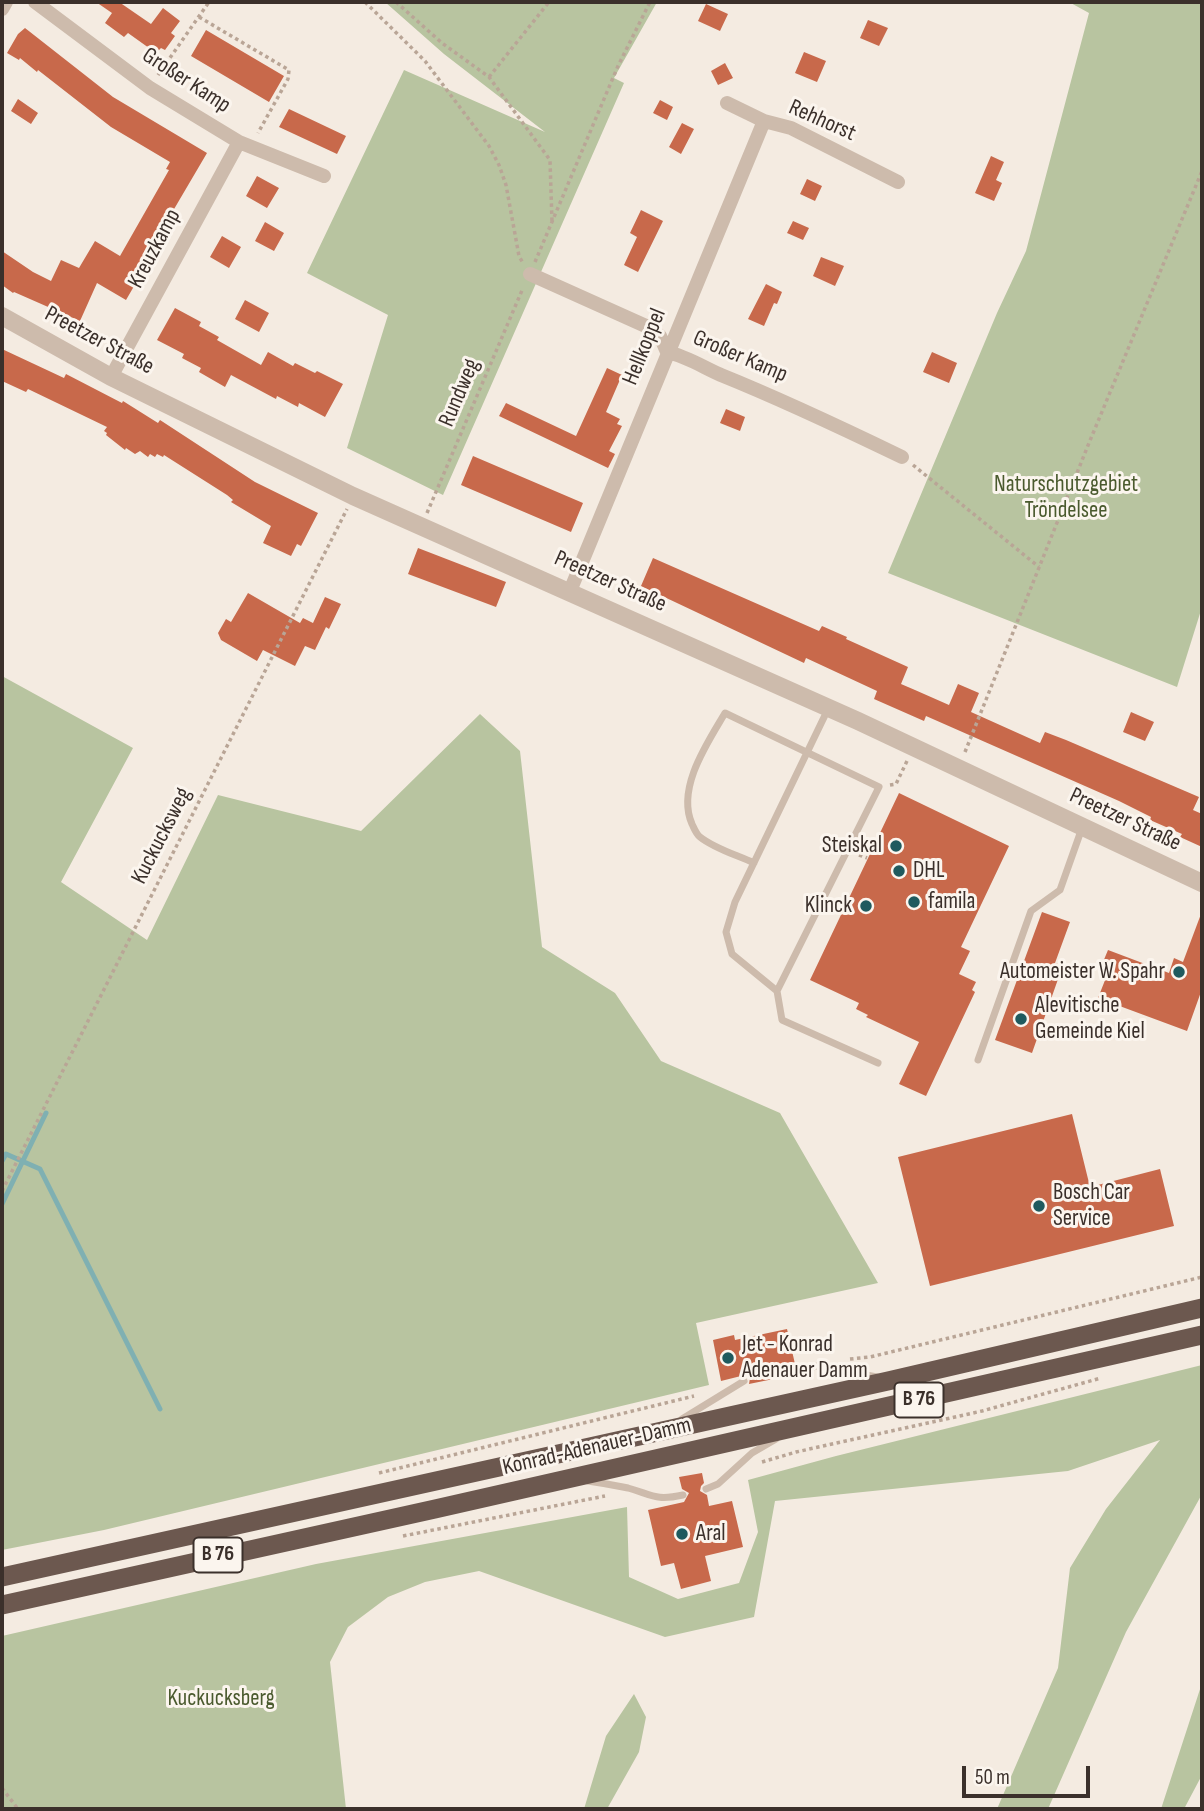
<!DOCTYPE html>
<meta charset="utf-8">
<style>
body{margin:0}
#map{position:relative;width:1204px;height:1811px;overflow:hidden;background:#f4ebe1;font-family:"Sofia Sans Condensed",sans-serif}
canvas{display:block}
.frame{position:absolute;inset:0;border:4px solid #3b302b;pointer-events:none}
.scale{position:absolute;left:962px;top:1766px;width:128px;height:32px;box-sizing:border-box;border:4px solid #3b302b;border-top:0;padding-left:9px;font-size:21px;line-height:24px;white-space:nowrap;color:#3b302b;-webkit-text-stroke:5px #fbf5ee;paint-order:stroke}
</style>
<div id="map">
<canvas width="1204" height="1811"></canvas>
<div class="frame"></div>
<div class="scale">50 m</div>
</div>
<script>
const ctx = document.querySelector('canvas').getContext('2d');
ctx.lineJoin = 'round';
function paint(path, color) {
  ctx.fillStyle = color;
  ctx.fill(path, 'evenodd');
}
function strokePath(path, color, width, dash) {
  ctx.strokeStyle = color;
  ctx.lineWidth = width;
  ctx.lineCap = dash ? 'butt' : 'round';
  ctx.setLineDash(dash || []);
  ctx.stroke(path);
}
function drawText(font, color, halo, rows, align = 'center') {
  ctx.font = font + ' "Sofia Sans Condensed",sans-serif';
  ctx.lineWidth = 6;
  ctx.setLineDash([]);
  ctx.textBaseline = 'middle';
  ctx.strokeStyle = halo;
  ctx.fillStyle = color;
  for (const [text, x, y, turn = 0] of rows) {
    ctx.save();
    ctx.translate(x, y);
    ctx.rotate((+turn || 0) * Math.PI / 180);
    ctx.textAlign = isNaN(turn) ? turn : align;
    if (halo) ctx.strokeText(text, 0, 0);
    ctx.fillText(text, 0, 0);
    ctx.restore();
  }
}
paint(new Path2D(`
 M385,2H657L614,78L624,83L443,495L347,448L388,315L307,273L404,70L545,132L444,54Z
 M1069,2H1202V607L1177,687L888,573L997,313L1026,251L1089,13Z
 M2,676L133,748L61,882L147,940L218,795L361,831L480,714L520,751L542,947L615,993L661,1061L780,1113L878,1283L696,1323L709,1385L104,1530L2,1550Z
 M1202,1365V1494L1126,1632L1048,1809H997L1058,1668L1070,1568L1106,1509L1160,1440L1068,1471L775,1501L754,1617L665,1637L479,1571L425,1582L388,1597L348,1627L330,1662L346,1809H2V1636L316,1564L627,1507L629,1577L678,1599L739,1583L758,1532L748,1480L836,1456Z
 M1202,1683V1775L1184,1809H1161Z
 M634,1694L646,1717L639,1752L607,1809H584L606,1736Z`), '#b8c4a0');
strokePath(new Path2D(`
 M2,1161L6,1154L40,1169L160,1409
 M2,1204L46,1113`), '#7fb0b2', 5);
paint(new Path2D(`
 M96,2H119L151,24L163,8L180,21L171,33L175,36L165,50L161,48L156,53L128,33L124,37L105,23L112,13Z
 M706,4L728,14L720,31L698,21Z
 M868,20L888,28L879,46L860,38Z
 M25,28L113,97L207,153L140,267L144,269L126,300L97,283L80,321L14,292L13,293L2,285V251L33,272L51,281L61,260L79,268L95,241L120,256L169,170L166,169L170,162L111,127L38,70L37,72L20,58L19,60L7,53L18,34Z
 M206,30L284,76L269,102L191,56Z
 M804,52L826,61L817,82L795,73Z
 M725,63L733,78L718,85L711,71Z
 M18,99L38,113L31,124L11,111Z
 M660,100L673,107L667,120L653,113Z
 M289,109L346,136L337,154L279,127Z
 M682,123L694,129L681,154L669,147Z
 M991,156L1004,162L996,180L1002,183L994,201L975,193Z
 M257,176L279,188L267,208L246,196Z
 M807,179L822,186L815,201L800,194Z
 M641,210L663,221L638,272L624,265L637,237L630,233Z
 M793,221L809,228L803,240L787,233Z
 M265,222L284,233L274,251L255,241Z
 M222,236L241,247L229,268L210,257Z
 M821,257L844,266L835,286L813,276Z
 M766,284L782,292L777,304L774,303L764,326L748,319Z
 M245,300L269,313L259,332L235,319Z
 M175,308L201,322L199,326L219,337L217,340L261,365L268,352L293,366L295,363L315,373L317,371L343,384L325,417L299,403L298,407L277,396L276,399L231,375L225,387L199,372L201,368L182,358L184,354L157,340Z
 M2,349L64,378L66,374L122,403L123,401L158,423L160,420L255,482L318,513L301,546L297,544L291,556L263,543L271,526L231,502L233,500L227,495L164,455L163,457L157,454L155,457L150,454L148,457L140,451L135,454L126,448L125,450L106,435L107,433L104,431L107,427L28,389L26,392L2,381Z
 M932,352L957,363L949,383L923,372Z
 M607,368L622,375L606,412L620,419L617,424L622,426L609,451L615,454L608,468L499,416L506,403L576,436Z
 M726,409L745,417L740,431L720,423Z
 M473,456L583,503L571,532L461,485Z
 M418,548L506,582L496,607L408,574Z
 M653,558L819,631L822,626L847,637L846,639L908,667L901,684L915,690L949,705L958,684L979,693L971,712L1040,743L1045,732L1066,740L1199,797L1193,810L1202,814V847L1180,837L1182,834L1150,820L1151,817L1119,801L926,716L924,721L874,699L877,691L806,658L804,663L641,586Z
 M248,593L300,623L303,618L313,623L325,597L341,604L329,629L326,627L315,650L305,646L295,666L263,650L257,661L221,640L218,633L226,619L231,622Z
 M1131,712L1154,722L1145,741L1123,732Z
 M899,793L1009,846L961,947L970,951L959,974L976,982L972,990L975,992L926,1096L899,1084L919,1042L866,1017L868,1015L856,1009L859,1003L810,980Z
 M1042,912L1070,922L1055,963L1063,965L1032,1053L995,1040Z
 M1201,914L1202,989L1187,1031L1098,998L1111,965L1103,962L1108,950L1169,973L1174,958L1183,962Z
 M1072,1114L1090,1187L1160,1169L1174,1226L930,1286L898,1157Z
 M787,1329L795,1364L790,1369L793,1375L749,1384L750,1378L745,1375L721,1381L713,1340L734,1335L735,1340Z
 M702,1473L704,1483L701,1486L700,1491L707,1495L709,1506L732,1501L743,1547L705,1556L711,1581L681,1589L674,1563L661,1566L648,1510L684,1502L689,1493L682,1489L679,1477Z`), '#c8694b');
strokePath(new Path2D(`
 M365,2L425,61L489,146L499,165L506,185L519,256L523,263
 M396,2L442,43L489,77L550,160L552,222
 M199,17L289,70L288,79L258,133
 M158,75L209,2
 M489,77L549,2
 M535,262L618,66L650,2
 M913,465L1039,567
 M427,513L523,288
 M965,752L1089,443L1202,171
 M890,785L896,784L907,761
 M859,855L867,858
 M2,1191L347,509
 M850,1359L870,1357L1202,1277
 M762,1462L796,1452L982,1411L1101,1378
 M379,1473L694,1396
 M403,1536L605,1496
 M2,1788L18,1809`), '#b9a596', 3.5, [3.5, 3.5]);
strokePath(new Path2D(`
 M754,863C737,855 715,849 700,837C696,834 694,828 692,824C676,788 708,742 725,713L879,787L777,991L782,1020L878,1063
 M777,991L732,954L726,932L735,902L828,709
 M978,1060L1031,911L1060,890L1082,828
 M796,1370L817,1366L877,1377
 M682,1419L744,1381
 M588,1481C601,1483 615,1485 628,1488C653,1495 655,1501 683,1495
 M706,1489L718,1484L752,1453L776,1439`), '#cdbbac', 7);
strokePath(new Path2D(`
 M35,2L150,88L239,142L324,176
 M2,9L6,2
 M727,103L764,121L791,128L898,182
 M530,274L648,327L660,336L667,352
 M667,352C686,356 703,367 721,375C783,400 842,428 902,457
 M111,377L239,142
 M570,591L764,121`), '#cdbbac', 14);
strokePath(new Path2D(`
 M2,316L111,377L353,496L858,721L1202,883`), '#cdbbac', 18);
strokePath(new Path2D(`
 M2,1577L888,1381L1202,1308
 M2,1605L435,1509L1202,1335`), '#6c584f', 19);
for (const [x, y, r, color] of [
 [896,846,7,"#1f5a5e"],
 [899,871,7,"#1f5a5e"],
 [914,902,7,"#1f5a5e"],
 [866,906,7,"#1f5a5e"],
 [1179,972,7,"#1f5a5e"],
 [1021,1019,7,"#1f5a5e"],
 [1039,1206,7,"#1f5a5e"],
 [728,1358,7,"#1f5a5e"],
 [682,1534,7,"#1f5a5e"]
]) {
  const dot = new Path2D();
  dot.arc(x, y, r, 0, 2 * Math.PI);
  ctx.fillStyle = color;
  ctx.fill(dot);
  strokePath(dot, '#fbf5ee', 2.5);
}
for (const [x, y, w] of [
 [919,1400,49],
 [218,1555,49]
]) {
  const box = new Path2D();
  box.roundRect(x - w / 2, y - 17.5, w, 35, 5);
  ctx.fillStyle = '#fbf5ee';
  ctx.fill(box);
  strokePath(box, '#3b302b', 2);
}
drawText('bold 21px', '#3b302b', null, [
 ["B 76",919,1400],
 ["B 76",218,1555]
]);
drawText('23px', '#3b302b', '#fbf5ee', [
 ["Großer Kamp",186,81,33],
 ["Rehhorst",822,121,24],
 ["Kreuzkamp",155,249,-62],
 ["Preetzer Straße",99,341,28],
 ["Hellkoppel",645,347,-68],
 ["Großer Kamp",740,357,23],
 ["Rundweg",460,393,-67],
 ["Preetzer Straße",610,582,24],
 ["Preetzer Straße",1125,820,25],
 ["Kuckucksweg",162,836,-63],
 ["Konrad-Adenauer-Damm",597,1447,-13]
]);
drawText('23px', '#4a5a2e', '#fbf5ee', [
 ["Naturschutzgebiet",1066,485],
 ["Tröndelsee",1066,511],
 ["Kuckucksberg",221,1699]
]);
drawText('23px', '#3b302b', '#fbf5ee', [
 ["Steiskal",882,846,"right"],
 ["DHL",913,871],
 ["famila",928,902],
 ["Klinck",852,906,"right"],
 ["Automeister W. Spahr",1165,972,"right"],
 ["Alevitische",1035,1006],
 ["Gemeinde Kiel",1035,1032],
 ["Bosch Car",1053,1193],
 ["Service",1053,1219],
 ["Jet - Konrad",742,1345],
 ["Adenauer Damm",742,1371],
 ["Aral",696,1534]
], 'left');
</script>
